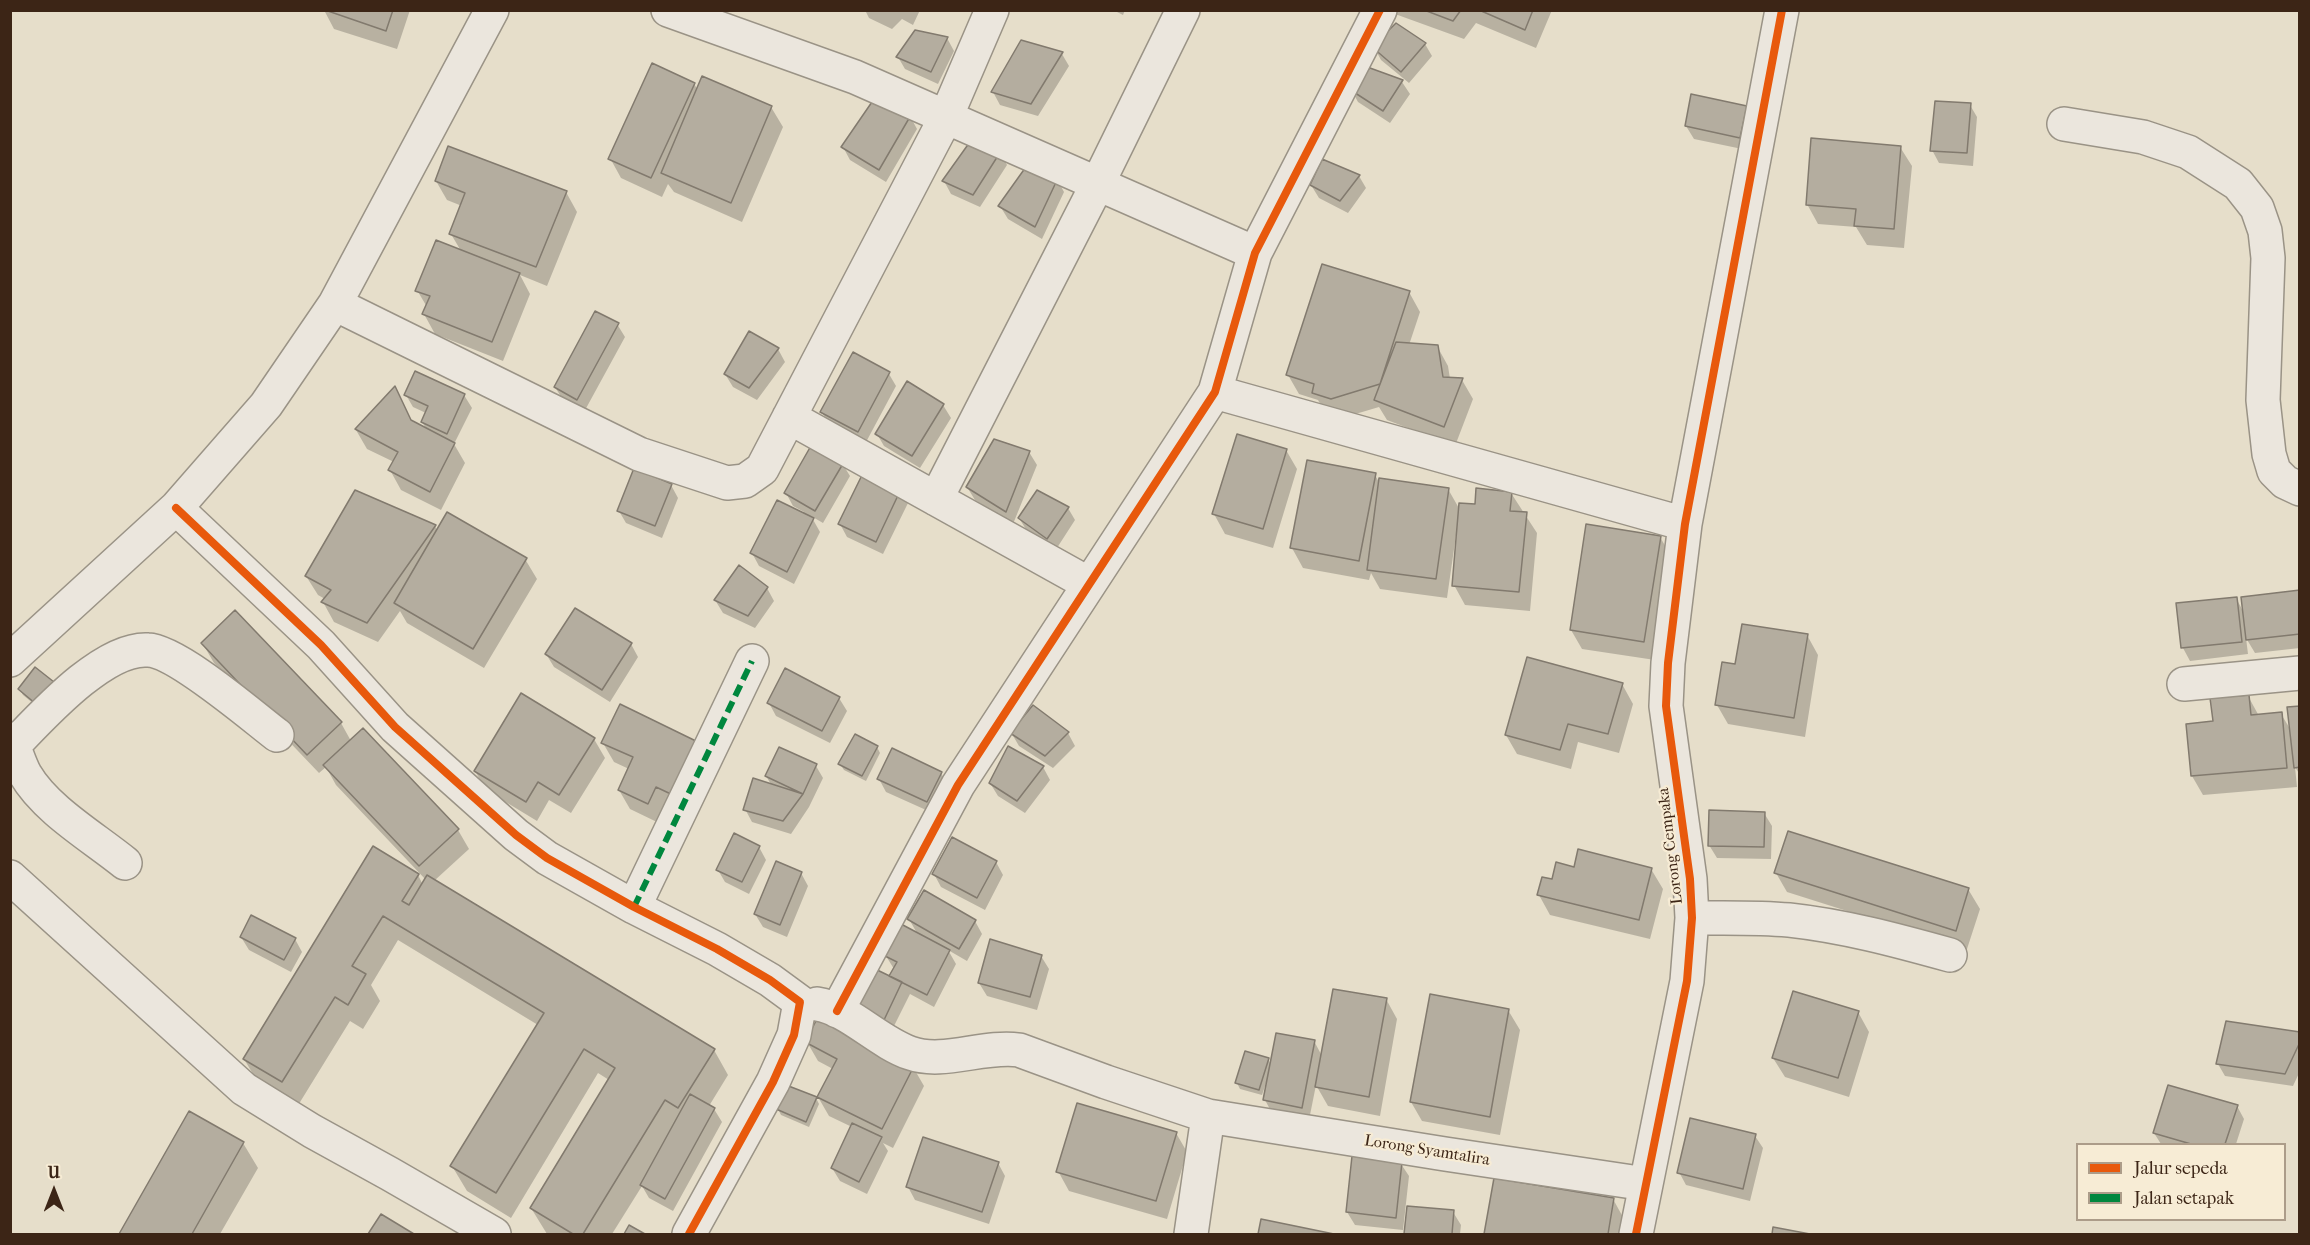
<!DOCTYPE html>
<style>
body{margin:0}
#map{position:relative;width:2310px;height:1245px;overflow:hidden;background:#e6deca;font-family:"IM FELL French Canon",serif}
canvas{display:block}
.frame{position:absolute;inset:0;border:12px solid #3c2516;pointer-events:none}
.legend{position:absolute;left:2076px;top:1143px;width:210px;height:78px;box-sizing:border-box;background:#f7ecd5;border:2px solid #ac9c89;margin:0;padding:8px 10px;list-style:none;font-size:18px;color:#3c2516}
.legend li{display:flex;align-items:center;gap:12px;height:30px}
.legend b{width:30px;border:2px solid #ac9c89}
.north{position:absolute;left:24px;top:1161px;width:60px;height:60px;-webkit-text-stroke:4px #f7ecd5;paint-order:stroke;rotate:0deg;font-size:16px;font-weight:700;line-height:24px;text-align:center;color:#3c2516}
.north::after{content:'';display:block;margin:auto;width:21px;height:27px;background:#3c2516;clip-path:polygon(50% 0,100% 100%,50% 72%,0 100%)}
</style>
<div id="map">
<canvas width="2310" height="1245"></canvas>
<div class="frame"></div>
<ul class="legend">
<li><b style="height:8px;background:#e8590c"></b>Jalur sepeda</li>
<li><b style="height:8px;background:#00873e"></b>Jalan setapak</li>
</ul>
<div class="north">U</div>
</div>
<script>
const ctx = document.querySelector('canvas').getContext('2d');
ctx.lineJoin = 'round';
function paint(path, color) {
  ctx.fillStyle = color;
  ctx.fill(path, 'evenodd');
}
function strokePath(path, color, width, dash) {
  ctx.strokeStyle = color;
  ctx.lineWidth = width;
  ctx.lineCap = dash ? 'butt' : 'round';
  ctx.setLineDash(dash || []);
  ctx.stroke(path);
}
function drawText(font, color, halo, rows, align = 'center') {
  ctx.font = font + ' "IM FELL French Canon",serif';
  ctx.lineWidth = 4.5;
  ctx.setLineDash([]);
  ctx.textBaseline = 'middle';
  ctx.strokeStyle = halo;
  ctx.fillStyle = color;
  for (const [text, x, y, turn = 0] of rows) {
    ctx.save();
    ctx.translate(x, y);
    ctx.rotate((+turn || 0) * Math.PI / 180);
    ctx.textAlign = isNaN(turn) ? turn : align;
    if (halo) ctx.strokeText(text, 0, 0);
    ctx.fillText(text, 0, 0);
    ctx.restore();
  }
}
paint(new Path2D(`
 M324,10H410L397,49L334,29Z
 M865,10H920L913,25L902,19L892,29L869,18Z
 M1113,10H1125L1123,15Z
 M1384,10H1552L1536,48L1476,23L1464,39Z
 M947,38L954,51L938,84L905,69L898,57Z
 M1425,44L1432,56L1409,83L1381,60L1374,47Z
 M1062,54L1069,66L1038,116L1000,105L993,92Z
 M1370,70L1402,82L1410,94L1390,123L1358,102L1351,89Z
 M694,84L698,90L771,107L783,127L742,222L674,192L668,184L662,197L621,178L610,158Z
 M1970,105L1977,117L1973,166L1939,163L1932,150Z
 M1746,107L1753,120L1747,150L1694,139L1686,126Z
 M910,116L917,129L886,182L850,160L843,147Z
 M1900,147L1912,166L1904,248L1867,245L1856,227L1818,224L1807,204Z
 M1000,152L1007,165L980,207L951,194L944,181Z
 M1359,176L1366,188L1348,213L1319,198L1311,185Z
 M1057,179L1064,192L1042,239L1008,219L1000,206Z
 M436,181L566,192L577,212L547,286L520,275L530,294L503,361L435,334L424,314L427,307L417,290L461,251L451,234L462,206L447,200Z
 M1409,292L1420,312L1409,345L1437,346L1448,366L1450,379L1462,380L1473,399L1455,446L1387,420L1379,407L1342,418L1325,412L1318,400L1299,394L1288,375Z
 M617,324L625,337L584,412L563,400L555,387Z
 M778,349L785,362L757,400L733,387L725,374Z
 M889,374L896,386L865,444L829,425L822,412Z
 M395,389L412,422L427,430L422,422L426,413L413,407L406,395H464L472,408L454,444L465,463L441,510L401,490L390,470L394,462L367,449L356,430Z
 M943,405L951,418L920,468L884,446L877,434Z
 M1286,450L1297,469L1273,548L1225,534L1214,514Z
 M1029,452L1037,465L1013,524L975,500L967,487Z
 M842,463L850,476L823,523L811,516L820,532L794,584L759,566L752,553L804,512L793,506L786,493Z
 M1375,475L1380,484L1448,489L1460,510L1511,493L1537,533L1530,611L1465,605L1454,585L1458,535H1456L1447,598L1380,589L1371,573L1369,580L1303,568L1292,548Z
 M671,485L678,498L662,538L626,523L619,511Z
 M900,490L908,503L883,554L847,537L840,524Z
 M1068,508L1075,520L1055,551L1027,531L1019,518Z
 M435,526L438,532L525,559L537,579L484,668L407,623L400,611L378,642L334,622L323,602L325,599L318,595L306,576Z
 M1660,537L1671,556L1655,660L1582,649L1571,630Z
 M767,588L774,601L755,628L723,613L715,600Z
 M2300,592V648L2255,653L2246,638L2248,654L2190,661L2183,648L2178,605L2236,598L2244,613Z
 M1807,635L1818,655L1805,737L1728,724L1717,705L1736,666Z
 M203,644L341,723L351,741L458,830L469,849L434,881L714,1050L728,1075L709,1106L714,1109L722,1122L673,1211L649,1198L642,1186L612,1234H547L531,1208L609,1080L598,1073L511,1218L467,1191L452,1166L538,1025L398,940L371,985L380,1001L363,1029L350,1021L297,1107L259,1084L244,1059L418,875L423,885L426,880L336,785L326,767L319,773L214,663Z
 M631,644L638,657L610,702L554,667L546,654Z
 M36,669L40,709L23,695L20,690Z
 M1622,684L1633,704L1619,753L1578,742L1571,769L1517,754L1506,735Z
 M2248,696L2259,716L2281,714L2292,732L2300,708V775L2295,767L2297,787L2203,795L2192,776L2187,725L2214,722Z
 M839,698L847,711L830,743L776,716L769,703Z
 M1034,707L1068,733L1075,746L1053,768L1019,746L1012,734Z
 M594,739L605,758L571,813L549,800L537,821L486,790L475,771Z
 M603,743L710,763L659,823L630,809L619,790L629,769L614,762Z
 M877,747L880,753L866,781L844,770L840,764Z
 M816,766L823,778L809,807L791,834L752,822L745,809L772,786L766,776Z
 M1043,767L1050,780L1025,813L998,796L990,783Z
 M941,773L948,786L935,814L886,792L879,779Z
 M1764,813L1772,826L1771,859L1717,858L1709,845Z
 M759,847L766,860L749,894L725,882L718,870Z
 M996,862L1003,875L985,910L941,887L934,874Z
 M1575,869H1651L1663,889L1650,939L1550,915L1539,895L1553,881Z
 M801,873L808,886L787,937L763,927L755,914Z
 M1776,873L1968,889L1980,909L1967,949L1787,892Z
 M909,919L975,921L982,934L967,961L948,950L956,964L934,1007L910,994L891,1032L859,1018L894,969L886,956L918,935Z
 M241,937L295,939L302,952L291,972L249,950Z
 M1041,956L1049,969L1037,1010L987,996L979,983Z
 M1386,999L1397,1019L1380,1116L1328,1106L1316,1085L1309,1120L1272,1113L1265,1100L1268,1083H1266L1262,1095L1240,1089L1237,1083L1268,1059L1271,1065L1314,1041L1322,1056Z
 M1508,1010L1520,1030L1500,1135L1422,1121L1411,1102Z
 M1858,1012L1869,1032L1849,1097L1785,1077L1773,1058Z
 M2300,1034V1071L2293,1086L2225,1076L2218,1064Z
 M807,1042L913,1067L924,1086L893,1148L883,1143L888,1151L867,1194L840,1181L832,1168L852,1127L829,1116L818,1097L833,1069L818,1061Z
 M816,1098L819,1104L809,1127L781,1115L778,1109Z
 M2237,1106L2244,1119L2236,1144H2161L2154,1133Z
 M189,1113L243,1143L258,1168L220,1234H121Z
 M1176,1133L1187,1152L1167,1219L1069,1191L1058,1171Z
 M1755,1136L1763,1148L1750,1201L1686,1185L1679,1172Z
 M998,1163L1005,1176L989,1224L915,1200L908,1187Z
 M1401,1164L1409,1176L1403,1230L1355,1225L1347,1212Z
 M1495,1180L1613,1199L1624,1219L1622,1234H1486Z
 M1408,1208L1453,1212L1461,1225L1460,1234H1406Z
 M381,1217L411,1234H370Z
 M1262,1221L1330,1234H1259Z`), '#0003');
const building = new Path2D(`
 M325,10H393L386,31Z
 M1424,10H1461L1453,21Z
 M1479,10H1533L1525,30Z
 M1396,23L1426,43L1401,72L1372,47Z
 M915,30L948,37L931,72L896,57Z
 M1021,40L1063,52L1031,104L991,92Z
 M652,63L695,83L651,178L608,159Z
 M1370,68L1403,80L1383,111L1349,89Z
 M702,76L772,106L731,203L661,173Z
 M1691,94L1747,106L1740,138L1685,126Z
 M874,99L911,115L879,170L841,147Z
 M1935,101L1971,103L1967,153L1930,151Z
 M1811,138L1901,146L1894,229L1854,226L1856,209L1806,205Z
 M972,139L1001,151L973,195L942,181Z
 M448,146L567,191L536,267L449,234L465,193L435,181Z
 M1322,159L1360,175L1340,201L1310,185Z
 M1028,164L1058,178L1035,227L998,206Z
 M436,240L520,273L492,342L422,314L430,296L415,291Z
 M1322,264L1410,291L1380,384L1331,399L1312,393L1314,384L1286,375Z
 M595,311L619,323L577,400L554,387Z
 M749,331L779,348L749,388L724,374Z
 M1396,342L1438,345L1443,377L1463,378L1444,427L1374,400Z
 M853,352L890,372L858,432L820,412Z
 M415,371L465,394L447,434L421,422L428,406L404,395Z
 M907,381L944,404L912,456L875,434Z
 M395,386L411,420L455,443L430,492L388,470L398,452L355,429Z
 M1237,434L1287,449L1263,529L1212,514Z
 M994,439L1030,451L1006,512L966,487Z
 M812,444L844,462L815,511L784,493Z
 M1307,460L1376,473L1359,561L1290,548Z
 M634,468L672,484L655,526L617,511Z
 M864,471L901,489L876,542L838,524Z
 M1379,478L1449,488L1436,579L1367,570Z
 M1476,488L1512,492L1510,511L1527,512L1519,592L1452,586L1459,503L1475,504Z
 M355,490L436,525L367,623L321,602L331,590L305,576Z
 M1037,490L1069,507L1047,539L1018,518Z
 M777,500L814,518L787,572L750,553Z
 M447,512L527,558L473,649L394,603Z
 M1586,524L1661,536L1644,642L1570,630Z
 M739,565L768,587L748,616L714,600Z
 M2300,590V634L2246,640L2241,597Z
 M2237,597L2242,642L2181,648L2176,603Z
 M575,608L632,643L602,690L545,654Z
 M235,610L342,722L307,755L201,643Z
 M1742,624L1808,634L1794,718L1715,705L1722,662L1735,664Z
 M1527,657L1623,683L1608,734L1568,724L1560,750L1505,735Z
 M35,667L54,682L36,704L18,689Z
 M785,668L840,697L822,731L767,703Z
 M521,693L595,738L559,795L538,782L526,802L474,771Z
 M2249,695L2251,715L2282,712L2287,768L2191,776L2186,724L2213,721L2210,698Z
 M620,704L700,743L675,796L656,787L648,804L618,790L633,757L601,743Z
 M1033,705L1069,732L1045,756L1010,733Z
 M2300,706V767L2294,768L2287,707Z
 M363,728L459,829L419,866L323,765Z
 M855,734L878,746L862,776L838,764Z
 M1008,746L1044,766L1017,801L989,783Z
 M779,747L817,764L803,794L765,776Z
 M892,748L942,772L927,802L877,779Z
 M753,778L803,794L783,821L743,810Z
 M1709,810L1765,812L1764,847L1708,846Z
 M1788,831L1969,888L1956,931L1774,873Z
 M734,833L760,846L742,882L716,870Z
 M952,837L997,861L977,898L932,874Z
 M373,846L419,874L402,901L409,905L427,875L715,1049L678,1108L665,1100L583,1234H573L530,1208L615,1068L584,1049L496,1193L450,1166L544,1013L383,916L352,966L366,974L348,1005L335,997L282,1082L243,1059Z
 M1578,849L1652,868L1639,920L1537,895L1542,877L1552,879L1556,862L1574,867Z
 M776,861L802,872L780,925L754,914Z
 M924,890L976,920L959,949L907,919Z
 M251,915L296,938L284,960L240,937Z
 M901,924L950,950L927,995L889,976L897,962L885,956Z
 M990,939L1042,955L1030,997L978,983Z
 M869,966L902,982L884,1020L850,1005Z
 M1333,989L1387,998L1369,1097L1315,1087Z
 M1793,991L1859,1011L1838,1078L1772,1058Z
 M1430,994L1509,1009L1490,1117L1410,1102Z
 M818,1017L914,1066L882,1129L817,1097L837,1059L805,1042Z
 M2226,1021L2300,1032V1042L2285,1074L2216,1064Z
 M1276,1033L1315,1040L1302,1108L1263,1100Z
 M1245,1051L1269,1058L1259,1090L1235,1083Z
 M786,1085L817,1097L806,1122L776,1109Z
 M2168,1085L2238,1105L2225,1144H2191L2153,1133Z
 M690,1094L715,1108L665,1199L640,1185Z
 M1077,1103L1177,1132L1156,1201L1056,1172Z
 M189,1111L244,1142L192,1234H119Z
 M1690,1118L1756,1134L1743,1189L1677,1173Z
 M852,1123L882,1137L859,1182L831,1168Z
 M923,1137L999,1162L982,1212L906,1187Z
 M1352,1156L1402,1162L1396,1218L1346,1212Z
 M1494,1178L1614,1198L1608,1234H1484Z
 M1407,1206L1454,1210L1452,1234H1404Z
 M381,1214L414,1234H368Z
 M1261,1219L1334,1234H1258Z
 M629,1225L645,1234H624Z
 M1773,1227L1810,1234H1772Z`);
paint(building, '#b4ad9f');
strokePath(building, '#827a6e', 1.5);
const minor = new Path2D(`
 M668,10L855,77L1255,253
 M2064,124L2143,137L2188,152L2238,184L2257,208L2265,231L2268,258L2263,400L2269,454L2274,471L2285,482L2300,489
 M335,304L639,454L727,483L745,481L762,469L946,117L992,10
 M1215,392L1685,524
 M789,417L1089,584
 M936,499L1098,183L1183,10
 M176,508L321,645L395,727L516,835L547,858L634,907L717,949L770,980L800,1002L794,1035L773,1082L689,1234
 M10,660L176,508L266,405L335,304L492,10
 M2184,684L2300,673
 M10,739C16,750 19,763 25,774C46,810 93,837 125,863
 M14,745C43,715 104,647 148,650C177,651 252,716 277,735
 M10,877L244,1089L312,1131L390,1174L494,1234
 M634,907L752,661
 M1692,918C1724,918 1757,917 1789,920C1844,926 1896,940 1950,955
 M817,1004C849,1009 878,1042 910,1053C943,1065 983,1045 1019,1050L1106,1082L1208,1116L1445,1154L1646,1184
 M837,1011L958,785L1215,392L1255,253L1380,10
 M1191,1234L1208,1116
 M1636,1234L1687,981L1692,918L1690,879L1666,706L1668,663L1685,524L1782,10`);
strokePath(minor, '#9a9386', 36);
strokePath(minor, '#ebe6dd', 33);
strokePath(new Path2D(`
 M634,907L752,661`), '#00873e', 6, [12, 6]);
strokePath(new Path2D(`
 M176,508L321,645L395,727L516,835L547,858L634,907L717,949L770,980L800,1002L794,1035L773,1082L689,1234
 M837,1011L958,785L1215,392L1255,253L1380,10
 M1636,1234L1687,981L1692,918L1690,879L1666,706L1668,663L1685,524L1782,10`), '#e8590c', 8);
drawText('16px', '#3c2516', '#f7ecd5', [
 ["Lorong Cempaka",1671,846,-97],
 ["Lorong Syamtalira",1427,1151,9]
]);
</script>
